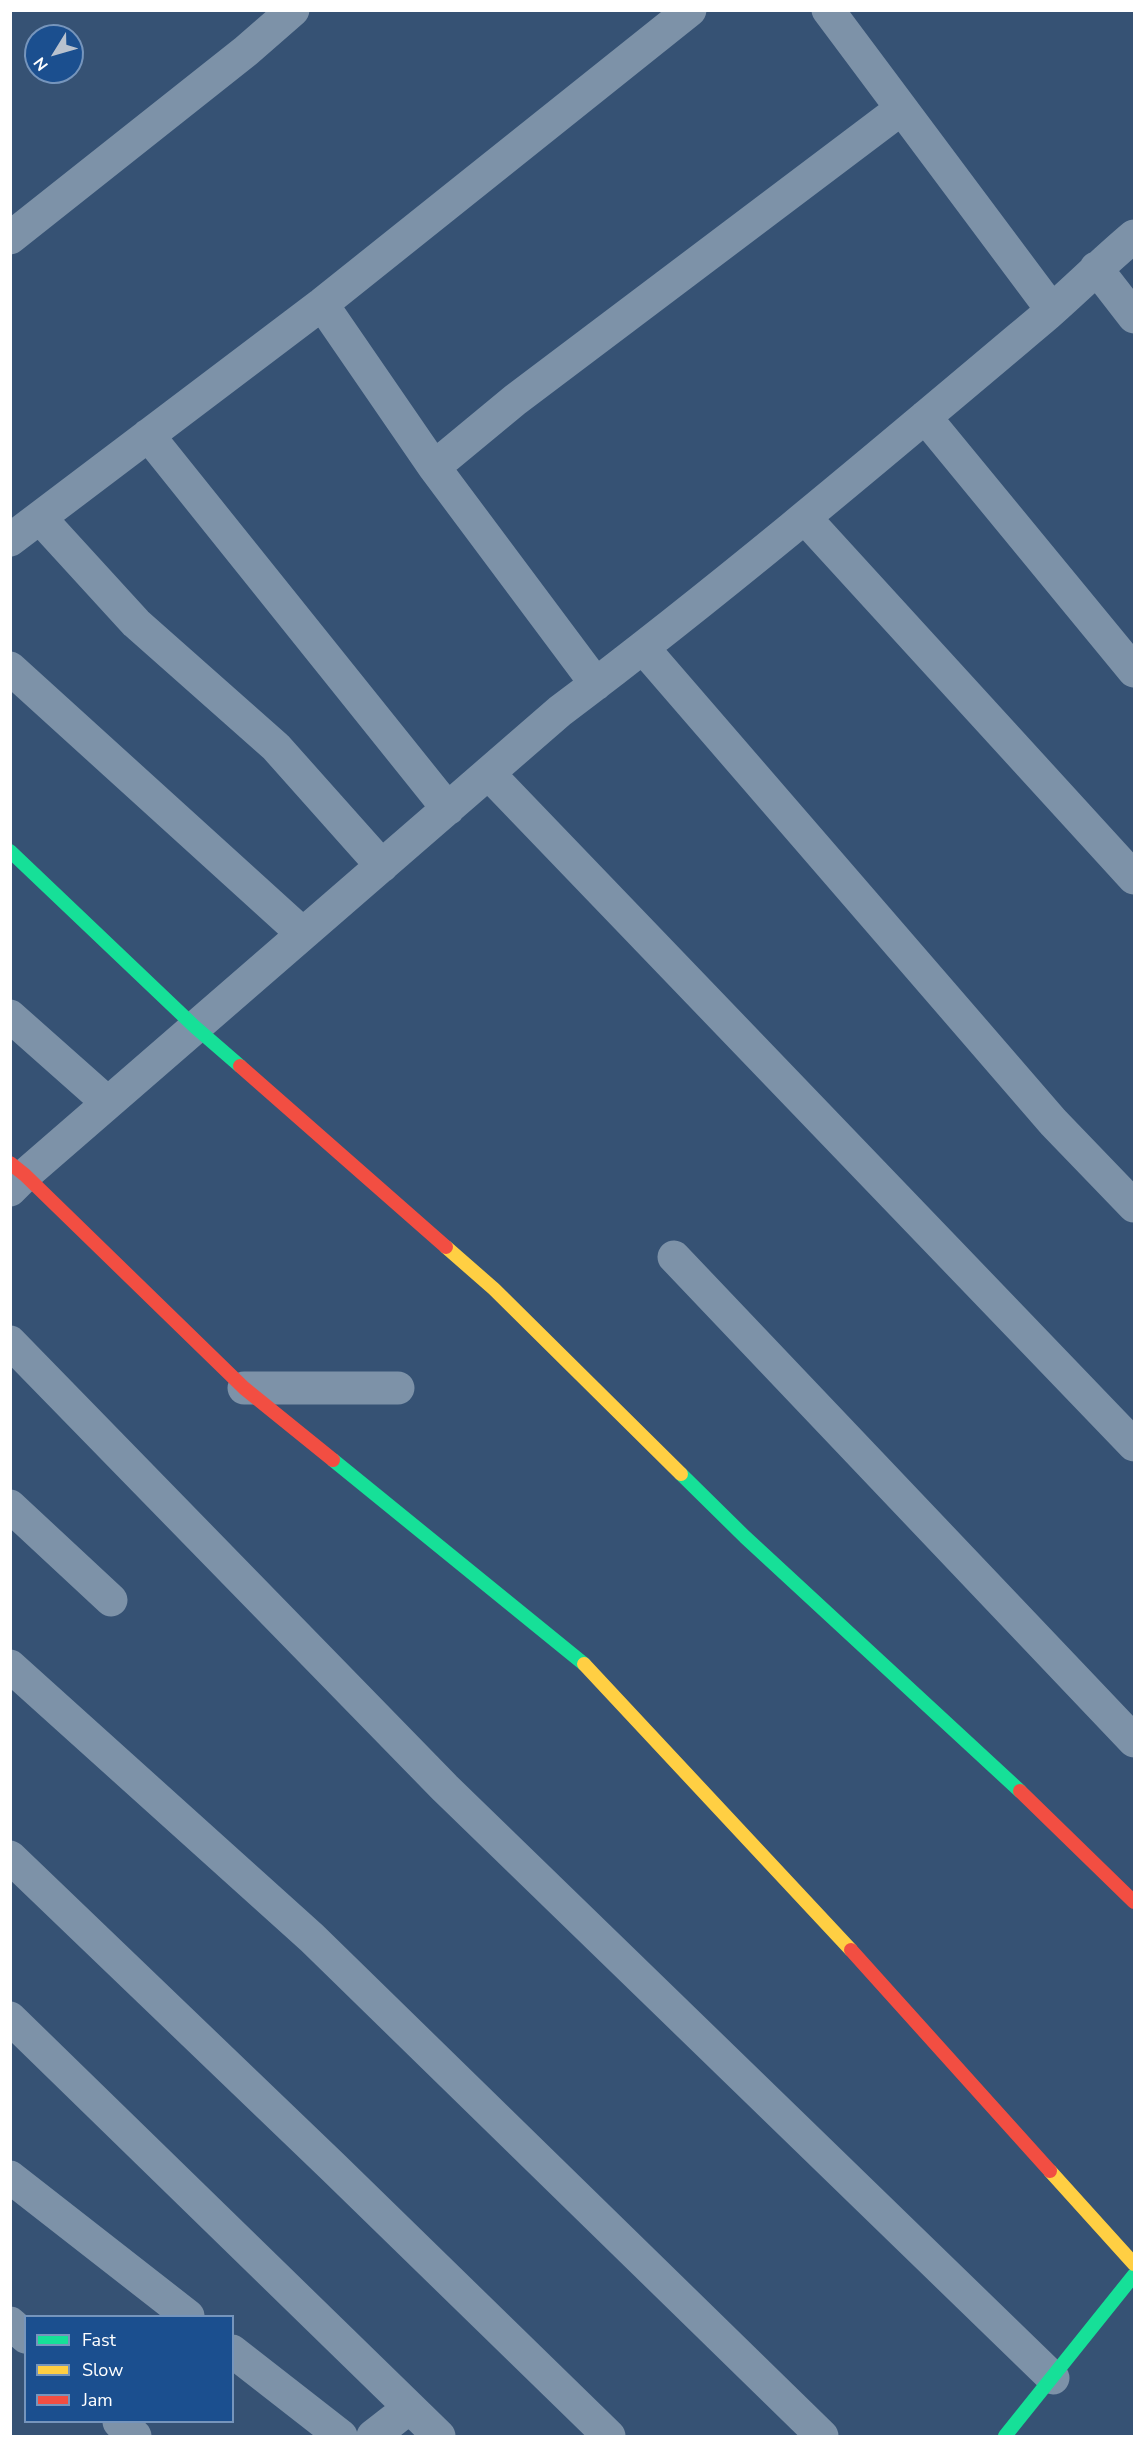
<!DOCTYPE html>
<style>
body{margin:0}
#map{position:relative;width:1145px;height:2447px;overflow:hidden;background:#365274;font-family:"Nunito Sans",sans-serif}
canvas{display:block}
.frame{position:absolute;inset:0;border:12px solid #fff;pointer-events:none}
.legend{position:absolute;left:24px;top:2315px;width:210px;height:108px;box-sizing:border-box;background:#1b4f8f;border:2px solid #7695bc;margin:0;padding:8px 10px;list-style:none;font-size:18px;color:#fff}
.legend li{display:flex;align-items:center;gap:12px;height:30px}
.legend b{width:30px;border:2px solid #7695bc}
.north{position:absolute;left:24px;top:24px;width:60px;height:60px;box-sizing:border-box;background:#1b4f8f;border:2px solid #7695bc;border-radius:50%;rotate:233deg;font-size:16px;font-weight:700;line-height:24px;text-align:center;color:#fff}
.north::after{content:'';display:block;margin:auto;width:21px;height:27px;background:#b9c2ce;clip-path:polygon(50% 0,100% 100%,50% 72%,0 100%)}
</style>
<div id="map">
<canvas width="1145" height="2447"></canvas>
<div class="frame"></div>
<ul class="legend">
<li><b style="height:8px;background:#16e098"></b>Fast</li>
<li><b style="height:8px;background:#ffcf43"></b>Slow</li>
<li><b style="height:8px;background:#f24e42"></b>Jam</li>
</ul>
<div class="north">N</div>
</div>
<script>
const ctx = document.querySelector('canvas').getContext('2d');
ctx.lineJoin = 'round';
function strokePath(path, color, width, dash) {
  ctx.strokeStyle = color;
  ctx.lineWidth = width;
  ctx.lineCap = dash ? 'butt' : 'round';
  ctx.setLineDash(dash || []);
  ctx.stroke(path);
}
strokePath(new Path2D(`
 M828,10L1052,310
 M10,238L246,51L293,10
 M1096,268L1134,317
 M322,304L434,467L596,684
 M925,417L1134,671
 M148,435L448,809
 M434,467L515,400L901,109
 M40,518L136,623L276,747L382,866
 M805,518L1134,878
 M10,540L322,304L690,10
 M644,649L1053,1122L1134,1206
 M10,668L303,934
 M489,774L1134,1445
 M10,1016L108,1103
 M10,1190L25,1175L560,711C726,586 884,452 1043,318C1074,291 1103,262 1134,236
 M674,1257L1134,1741
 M10,1342L445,1788L1053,2378
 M244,1388H398
 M10,1506L111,1600
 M10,1666L312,1938L822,2436
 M10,1857L333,2167L609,2436
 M10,2018L439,2436
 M10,2177L188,2316
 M10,2323L26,2337
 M232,2351L341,2436
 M119,2422L135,2436
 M373,2436L409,2408`), '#7d92a8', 33);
strokePath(new Path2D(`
 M10,851L195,1027L240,1066
 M333,1460L584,1664
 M681,1474L745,1537L1020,1791
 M1005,2436L1134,2275`), '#16e098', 14);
strokePath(new Path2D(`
 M446,1247L494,1289L681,1474
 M584,1664L851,1950
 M1050,2171L1134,2264`), '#ffcf43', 14);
strokePath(new Path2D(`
 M240,1066L446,1247
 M10,1163L25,1175L244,1388L333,1460
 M1020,1791L1134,1902
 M851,1950L1050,2171`), '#f24e42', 14);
</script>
